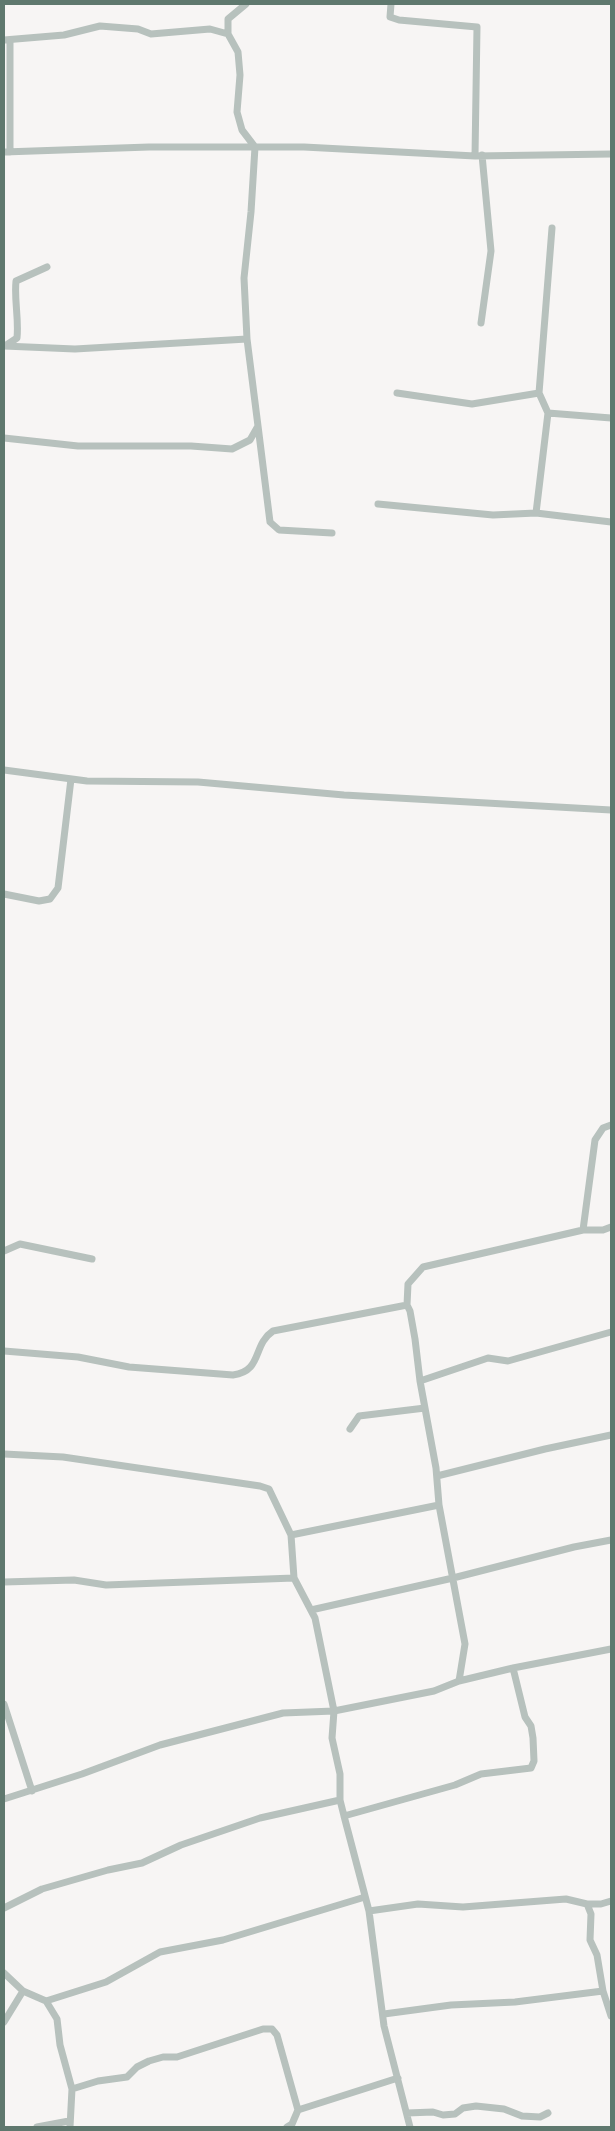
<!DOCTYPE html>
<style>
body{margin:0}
#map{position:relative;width:615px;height:2131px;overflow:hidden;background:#f7f5f4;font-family:Quicksand,sans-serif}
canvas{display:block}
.frame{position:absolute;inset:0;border:5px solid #5f786e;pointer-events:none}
</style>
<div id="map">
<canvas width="615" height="2131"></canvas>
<div class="frame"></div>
</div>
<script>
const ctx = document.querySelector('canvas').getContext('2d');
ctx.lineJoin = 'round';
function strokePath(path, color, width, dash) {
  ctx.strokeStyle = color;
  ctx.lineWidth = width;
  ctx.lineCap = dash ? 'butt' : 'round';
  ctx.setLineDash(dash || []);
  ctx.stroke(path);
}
strokePath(new Path2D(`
 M391,4L390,17L399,20L477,27L475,156
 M228,34V19L246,4
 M4,40L64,35L100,26L138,29L151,34L210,29L228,34L238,52L240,75L237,112L242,130L255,147L251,212L244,278L247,339L258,426L250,440L232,449L191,446H78L4,438
 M4,152L149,147H304L475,156L611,154
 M10,152V40
 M481,323L491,251L482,155
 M4,346L75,349L247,339
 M5,346L17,338C19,318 14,300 16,281L47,267
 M397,393L472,404L539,393L548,413L536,513
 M539,393L552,228
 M548,413L611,418
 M258,426L270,522L279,530L332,533
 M378,504L493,515L536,513L611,522
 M4,770L87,781L198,782L344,795L611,810
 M4,894L39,901L50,899L58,888L71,779
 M583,1230L595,1140L603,1128L611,1125
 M4,1251L20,1244L92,1259
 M4,1351L78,1357L129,1367L233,1375C263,1371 252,1345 273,1331L407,1305
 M420,1381L488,1358L508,1361L611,1332
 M350,1429L359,1416L425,1408
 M4,1454L63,1457L260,1486L269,1489L291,1535
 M437,1476L545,1449L611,1435
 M439,1505L291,1535L294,1578L315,1618L334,1711L332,1738L340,1774V1800L344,1816L455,1785L481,1774L531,1768L534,1761L533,1738L531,1726L525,1717L513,1668
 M4,1582L74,1580L106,1585L294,1578
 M311,1610L453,1578L574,1547L611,1540
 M459,1681L465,1644L439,1505L436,1468L420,1381L415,1339L410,1311L407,1305L408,1284L423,1267L583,1230H603L611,1227
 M4,1704L32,1791
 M4,1799L82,1774L160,1745L283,1713L334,1711L434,1691L459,1681L513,1668L611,1649
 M344,1816L369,1911L384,2026L410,2127
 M611,1901L601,1904H587L591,1914L590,1940L597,1955L603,1991L611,2016
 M4,1908L42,1889L108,1870L142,1863L181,1845L260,1818L340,1800
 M369,1911L418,1904L463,1907L566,1899L587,1904
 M4,1973L23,1991L46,2001
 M384,2014L451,2005L515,2002L603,1991
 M4,2022L23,1991
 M72,2089L98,2081L127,2077L137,2067L149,2061L163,2057H177L263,2029H272L277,2035L298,2110
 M407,2113L433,2112L443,2115L455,2114L463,2108L476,2106L504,2109L522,2116L540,2117L548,2113
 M37,2127L69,2121
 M70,2127L72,2089L60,2045L57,2019L46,2001L106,1982L160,1952L223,1940L365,1897
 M287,2127L292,2124L298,2110L398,2078`), '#b7c1bd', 7);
</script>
